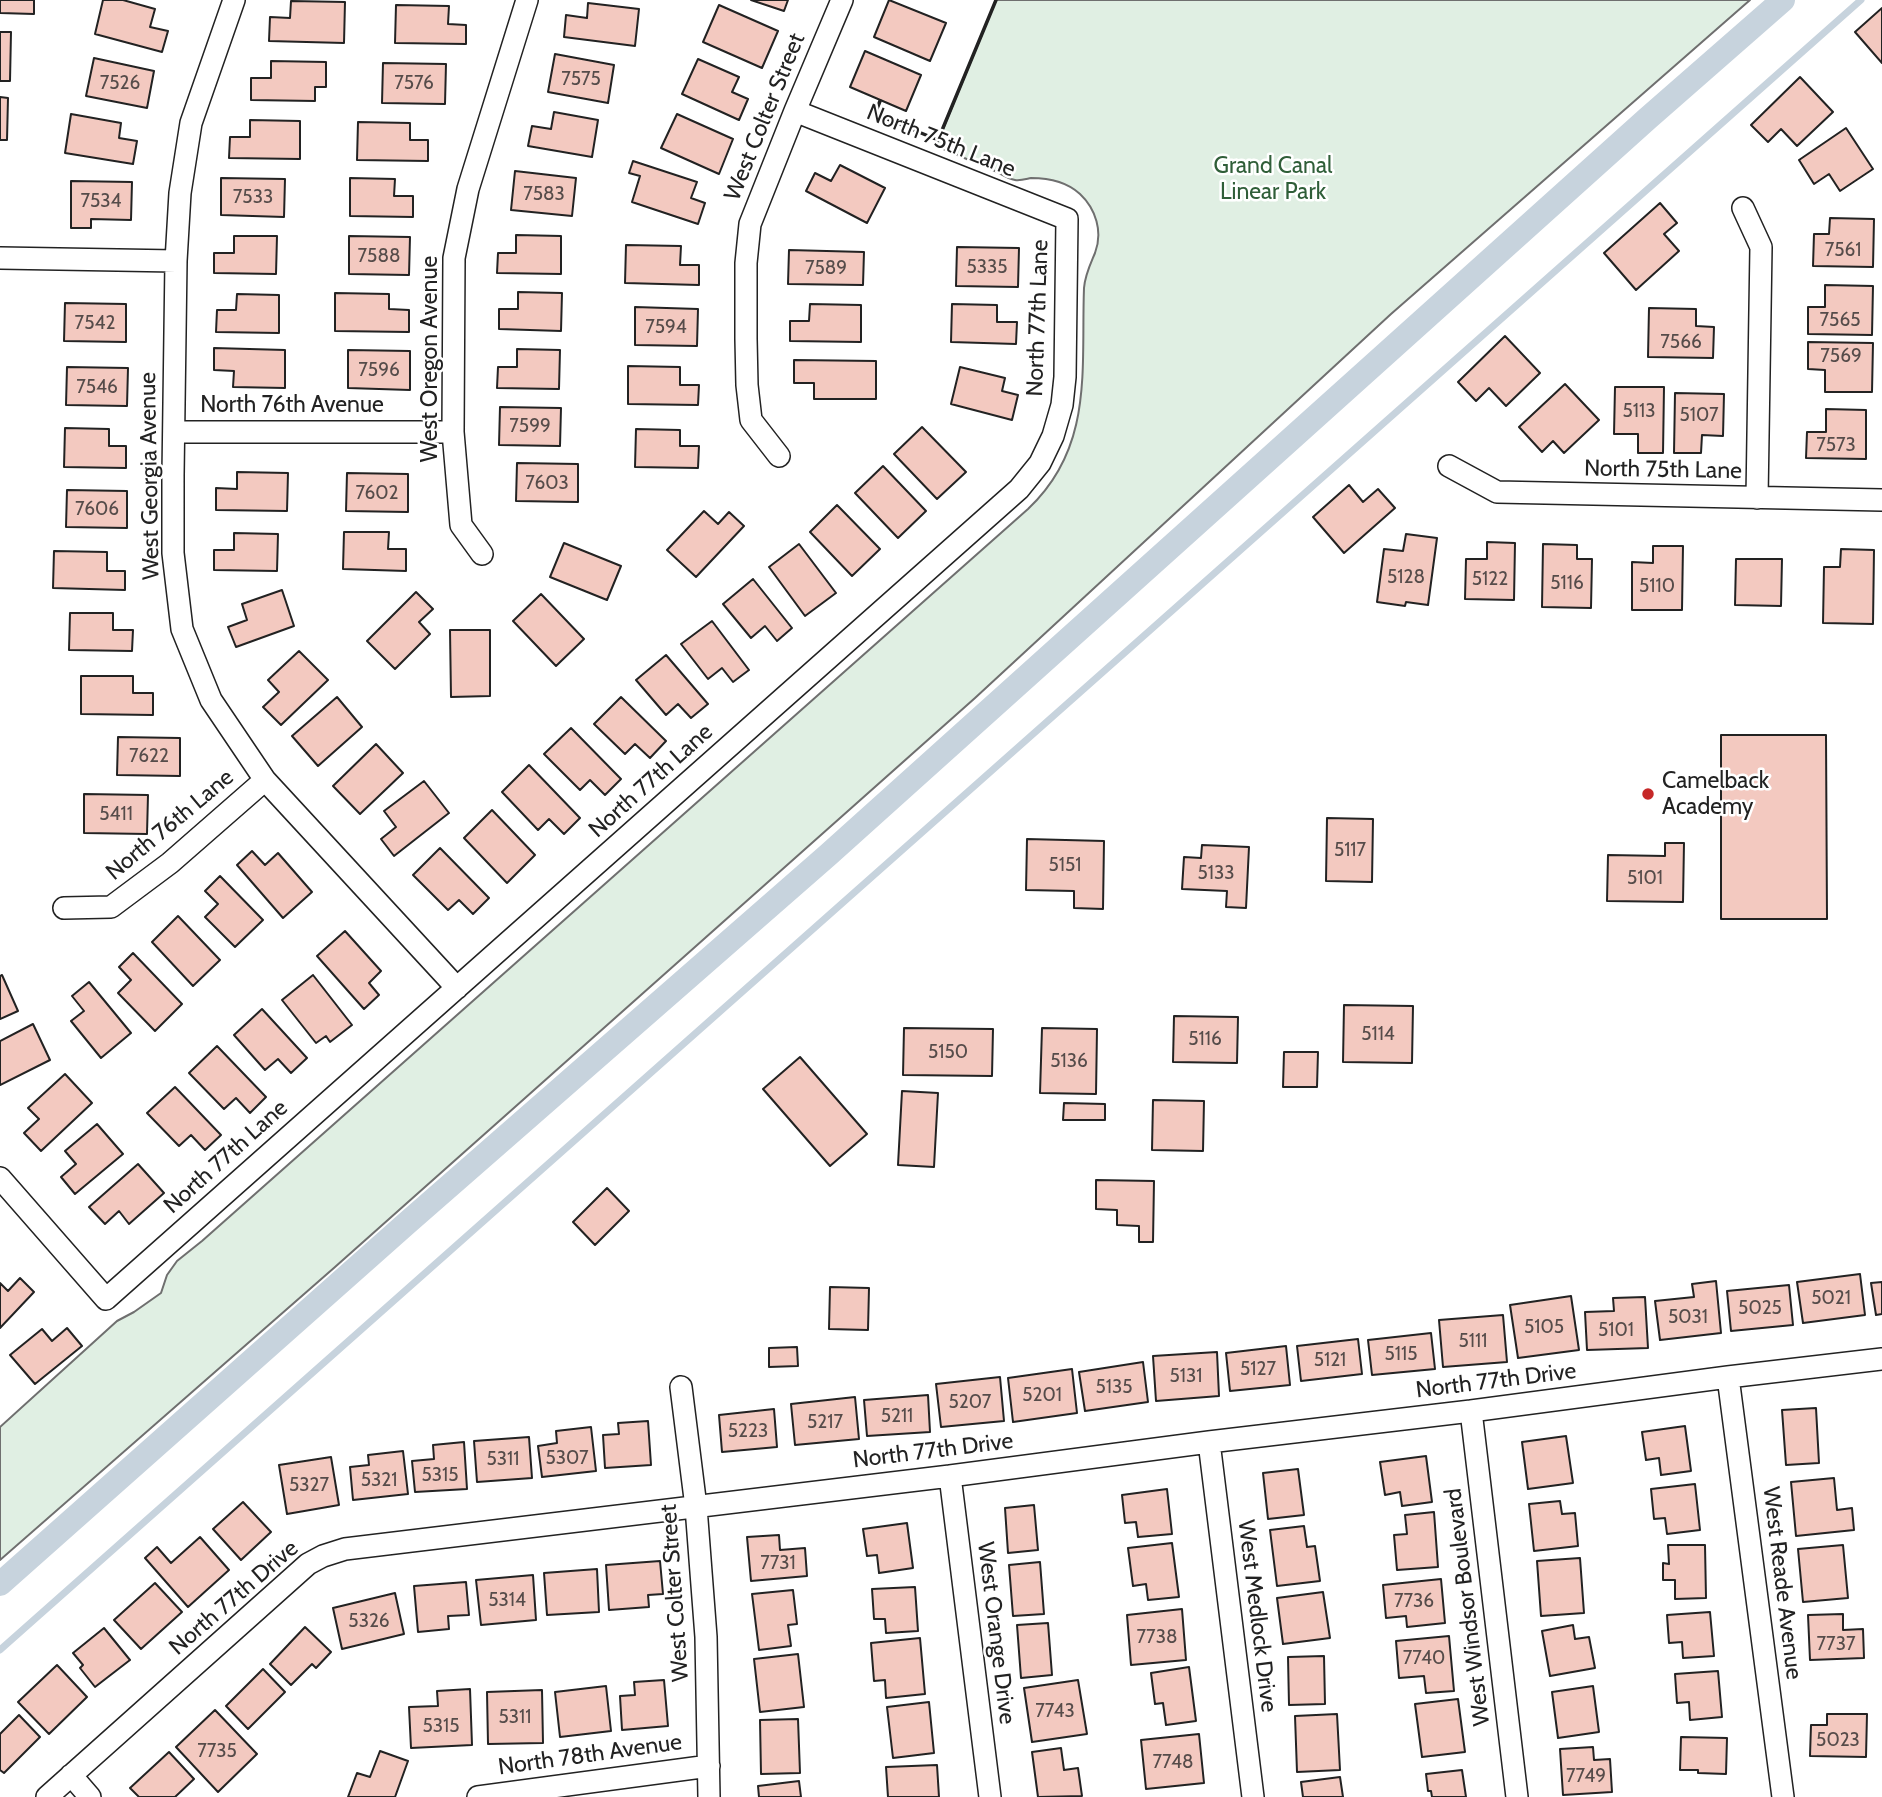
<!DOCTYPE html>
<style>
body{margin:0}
canvas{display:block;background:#fff}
</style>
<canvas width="1882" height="1797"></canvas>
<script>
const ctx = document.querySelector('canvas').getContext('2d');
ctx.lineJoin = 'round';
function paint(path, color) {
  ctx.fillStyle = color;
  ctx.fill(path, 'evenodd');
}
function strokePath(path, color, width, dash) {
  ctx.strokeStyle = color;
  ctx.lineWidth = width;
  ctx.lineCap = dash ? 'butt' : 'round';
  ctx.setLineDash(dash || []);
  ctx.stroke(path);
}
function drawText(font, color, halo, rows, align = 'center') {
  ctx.font = font + ' Cabin,sans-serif';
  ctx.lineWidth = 5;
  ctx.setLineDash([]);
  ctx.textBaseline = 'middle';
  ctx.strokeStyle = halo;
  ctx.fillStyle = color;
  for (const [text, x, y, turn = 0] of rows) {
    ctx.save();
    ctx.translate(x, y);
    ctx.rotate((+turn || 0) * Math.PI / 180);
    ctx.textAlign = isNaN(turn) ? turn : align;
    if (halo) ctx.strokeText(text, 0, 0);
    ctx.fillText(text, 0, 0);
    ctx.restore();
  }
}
const green = new Path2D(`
 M996,0H1750L1391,314L975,698L335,1267L0,1560V1427L117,1321L134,1312L161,1293L167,1275L177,1261L202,1241L1028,509C1094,447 1081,369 1084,288C1085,275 1090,265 1095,253C1103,232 1096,209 1080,194C1067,182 1048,178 1031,178C1026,179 1020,181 1015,180C1008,179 1001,174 995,171C975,163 956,154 936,146Z`);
paint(green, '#e0efe3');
strokePath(green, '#6f6f6f', 2);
strokePath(new Path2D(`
 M0,1650L1861,0`), '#c7d3dd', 7);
strokePath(new Path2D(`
 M0,1584L407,1223L828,855L1647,119L1783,0`), '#c7d3dd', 24);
const building = new Path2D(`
 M0,0H34V14L0,13Z
 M103,0H123L155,9L150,27L168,31L162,52L95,34Z
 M751,0H788L784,11Z
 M889,0L946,23L930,61L874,37Z
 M291,1L345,2L344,43L269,41L270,17L290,18Z
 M588,3L639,9L635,46L564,37L566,15L587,18Z
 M396,5L449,6L448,24L466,25V44L395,43Z
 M719,5L778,31L762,68L703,42Z
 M1882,8V63L1855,32Z
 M0,32H11L10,81H0Z
 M865,51L921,75L906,111L850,87Z
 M555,54L614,65L608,103L548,92Z
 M94,58L154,71L147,108L86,96Z
 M698,59L739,77L732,92L748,99L739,120L682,94Z
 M271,61L326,62V87H315V101L251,100V78H271Z
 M383,63L446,64L445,104L382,103Z
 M1800,77L1833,112L1797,146L1781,129L1768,142L1751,125Z
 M0,97L8,98L7,140H0Z
 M554,112L598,120L592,157L528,146L532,126L551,129Z
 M71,114L121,123L119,138L137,141L133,164L65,153Z
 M677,114L733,139L719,174L661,148Z
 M250,120L300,121V159L229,158L230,137H250Z
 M358,122L410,123V140H428V161L357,160Z
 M1846,128L1873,169L1840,191L1829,174L1814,184L1799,160Z
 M633,161L697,182L691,198L705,203L698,224L632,202L640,176L629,173Z
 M840,165L885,188L867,223L806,191L815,173L831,181Z
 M515,171L576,178L572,216L511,210Z
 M221,178L285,179L284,217L221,215Z
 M350,178L395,179L394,196H413V217L350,216Z
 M71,181L132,182L131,220L91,219V228H71Z
 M1660,203L1677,223L1664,234L1679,251L1636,290L1604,253Z
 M1830,218L1874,219L1873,267L1813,266L1814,234H1829Z
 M516,235L561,236V274L497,273L498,253H516Z
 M234,236H277L276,274L214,273V253H234Z
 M349,236L410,237L409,275L349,274Z
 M626,245L681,246L680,265H699V285L625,283Z
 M957,247L1019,248L1018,287L956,286Z
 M789,250L864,252L863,285L788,284Z
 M1825,285L1873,286L1872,335L1808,334V307H1825Z
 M518,292L562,293L561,331L499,329V309H518Z
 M335,293L389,294V309L409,310V332L335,331Z
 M237,294L279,295V333L216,332L217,310H236Z
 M65,303L126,304V342L64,341Z
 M810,304L861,305V342L790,341V321H809Z
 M952,304L997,305V322H1017L1016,344L951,342Z
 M635,307L698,309L697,346L635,345Z
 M1649,308L1696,309V326L1714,327L1713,358L1648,357Z
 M1505,336L1540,373L1506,406L1489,388L1476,401L1458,382Z
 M1808,342L1873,343L1872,392H1825V370L1808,369Z
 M214,348L285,350V388L233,387L234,371L214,370Z
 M517,349L560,350L559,389L497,388L498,367H517Z
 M348,350L410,351V390L348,388Z
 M794,360L876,361V399H814V383H794Z
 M628,366L680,367V385H699L698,405L628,404Z
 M67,367L128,368L127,406L66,405Z
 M960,367L1005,378L1002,391L1018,395L1012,420L951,404Z
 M1565,384L1599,420L1564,453L1553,441L1542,452L1519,427Z
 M1615,387H1664L1663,453H1638V434H1614Z
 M1675,393L1724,394L1723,436L1702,435L1701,453H1674Z
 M500,407L561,408L560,446L499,445Z
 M1826,409L1866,410V459L1806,458L1807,432H1826Z
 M922,427L966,472L937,499L894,454Z
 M65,428L109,429V446H126V468L64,467Z
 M636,429L680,430V446H699L698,468L635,467Z
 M517,463L578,464V502L516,501Z
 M883,466L926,511L898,538L855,493Z
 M237,472L288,473L287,511L216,510V488L237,489Z
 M347,473L408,474V512L346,511Z
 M1349,485L1363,502L1378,489L1395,508L1344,553L1313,517Z
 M67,490L127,491V528L66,527Z
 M837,505L880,549L852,576L810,532Z
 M704,511L718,524L729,512L744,526L696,577L667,550Z
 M344,532H389L388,549H406V571L343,569Z
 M234,533L278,534L277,571L214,570V550H234Z
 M1406,534L1437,538L1428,605L1406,602L1405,606L1377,602L1384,549L1403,551Z
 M1487,542L1515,543L1514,600L1465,599L1466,559H1487Z
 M564,543L621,566L607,600L550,577Z
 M799,544L836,593L805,616L769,567Z
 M1543,544L1577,545V559H1592L1591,608L1542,607Z
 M1653,546H1683L1682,610H1632V562L1653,563Z
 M1841,549L1874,550L1873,624L1823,623L1824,567H1840Z
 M54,551L107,552V571H125V590L53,588Z
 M1736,559H1782L1781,606L1735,605Z
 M753,579L792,628L777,641L765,626L751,638L723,604Z
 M282,590L294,626L236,647L228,627L247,620L242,604Z
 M416,592L433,609L419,622L430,634L395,669L367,641Z
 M541,594L584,639L556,666L513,621Z
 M70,613H113V630H133L132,651L69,650Z
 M712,621L749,670L733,682L722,668L708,679L681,644Z
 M450,630H490V696L451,697Z
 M299,651L328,680L281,725L263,707L279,692L268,680Z
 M666,655L708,704L691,718L678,704L666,715L636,680Z
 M81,676H133V693H153V715L81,714Z
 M337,697L362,727L318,766L292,736Z
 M621,697L666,741L650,758L635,744L625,754L594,724Z
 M571,728L621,779L605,795L590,780L580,790L544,754Z
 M1721,735H1826L1827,919H1721Z
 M118,737L180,738V776L117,775Z
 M376,744L403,773L360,814L333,786Z
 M529,765L580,818L564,834L549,819L538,830L502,792Z
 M424,781L449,813L394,856L381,839L396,827L384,811Z
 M84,794L148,795L147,834L84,833Z
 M492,810L535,855L507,883L464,838Z
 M1327,818L1373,819L1372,882L1326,881Z
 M1027,839L1104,841L1103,909L1074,908V891L1026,890Z
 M1665,843H1684L1683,902L1607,901L1608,855L1665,856Z
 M1202,845L1249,847L1246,908L1226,907L1227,891L1182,889L1184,857L1201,858Z
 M440,848L489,898L473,914L459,900L448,910L413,875Z
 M252,851L265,865L278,853L312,892L283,918L237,865Z
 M220,876L263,920L235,947L205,917L218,904L205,891Z
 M178,916L220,960L193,986L152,942Z
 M345,931L381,971L369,983L379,995L364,1009L317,956Z
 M133,953L182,1004L155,1031L118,993L131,980L119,967Z
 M2,975L18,1011L0,1019V976Z
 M313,975L352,1025L330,1042L326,1036L316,1043L282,1000Z
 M89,982L131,1033L101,1058L71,1021L84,1011L72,996Z
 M1344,1005L1413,1006L1412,1063L1343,1062Z
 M262,1009L307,1058L291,1073L278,1059L265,1070L234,1035Z
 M1174,1016L1238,1017L1237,1063L1173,1062Z
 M33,1024L50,1060L0,1085V1041Z
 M904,1028L993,1029L992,1076L903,1075Z
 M1042,1028L1097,1029L1096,1094L1040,1093Z
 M217,1046L266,1097L250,1113L236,1098L224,1109L189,1073Z
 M1284,1052H1318L1317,1087H1283Z
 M800,1057L867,1134L830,1166L763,1089Z
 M65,1074L92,1103L41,1151L24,1133L39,1119L28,1108Z
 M175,1087L221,1135L205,1150L191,1135L179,1146L147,1113Z
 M902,1091L938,1093L934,1167L898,1165Z
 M1153,1100L1204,1101L1203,1151L1152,1150Z
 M1064,1103L1105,1104V1120H1063Z
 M97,1124L123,1154L75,1194L61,1177L76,1164L65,1151Z
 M138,1164L164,1193L129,1224L119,1211L105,1224L89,1207Z
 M1096,1180L1154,1181L1153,1242H1139V1226L1117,1225V1210L1096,1209Z
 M607,1188L629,1211L595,1245L573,1222Z
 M1860,1274L1865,1315L1803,1323L1797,1282Z
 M20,1278L34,1292L0,1328V1283L8,1291Z
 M1716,1281L1721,1333L1660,1340L1655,1301L1694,1297L1692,1284Z
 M1882,1282V1314L1876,1315L1871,1283Z
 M1789,1285L1793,1325L1731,1331L1727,1291Z
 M830,1287L869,1288L868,1330L829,1329Z
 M1571,1296L1579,1350L1518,1358L1510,1305Z
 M1645,1297L1648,1348L1587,1350L1585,1312L1614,1311L1613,1298Z
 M1503,1315L1507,1362L1443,1367L1439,1320Z
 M67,1328L82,1346L35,1384L10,1355L42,1329L52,1341Z
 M1431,1333L1435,1369L1372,1375L1368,1340Z
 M1358,1339L1362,1374L1301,1381L1297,1346Z
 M1286,1346L1290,1385L1230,1391L1226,1353Z
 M797,1347L798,1366L769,1367V1348Z
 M1217,1352L1219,1396L1156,1401L1153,1356Z
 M1143,1362L1148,1402L1085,1411L1079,1372Z
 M1072,1369L1077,1413L1013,1422L1008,1378Z
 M1000,1377L1004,1421L941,1427L936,1384Z
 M928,1395L930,1432L867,1436L864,1400Z
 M855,1397L859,1439L795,1445L791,1404Z
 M1816,1408L1819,1463L1786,1465L1782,1410Z
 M774,1409L777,1447L722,1452L719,1415Z
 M648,1421L651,1465L605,1468L603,1435L619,1434L618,1423Z
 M1685,1426L1691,1471L1661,1475L1659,1458L1646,1460L1642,1432Z
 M591,1427L596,1471L542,1477L538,1446L557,1443L556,1431Z
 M1566,1436L1573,1483L1528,1489L1522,1442Z
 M529,1437L532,1478L477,1482L474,1441Z
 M464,1442L467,1489L415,1492L412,1461L434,1459L433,1445Z
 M403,1451L408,1494L353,1500L350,1467L369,1465L368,1455Z
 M1426,1456L1432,1502L1402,1506L1400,1492L1385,1495L1380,1462Z
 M331,1457L339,1505L287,1514L279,1465Z
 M1298,1469L1304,1515L1268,1519L1263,1473Z
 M1834,1478L1837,1510L1852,1508L1854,1530L1796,1536L1791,1482Z
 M1695,1484L1700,1530L1667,1534L1665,1518L1654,1519L1651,1489Z
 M1167,1489L1172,1534L1138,1537L1136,1522L1125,1523L1122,1495Z
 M1560,1501L1562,1514L1575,1513L1578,1546L1534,1551L1529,1504Z
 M243,1502L271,1532L241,1560L213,1529Z
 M1034,1505L1038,1550L1008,1553L1005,1508Z
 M1434,1512L1438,1567L1397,1570L1394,1535L1407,1534L1405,1515Z
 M907,1523L913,1568L879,1573L877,1555L867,1556L863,1529Z
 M1304,1526L1307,1547L1315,1546L1320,1581L1277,1586L1270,1530Z
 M779,1535L780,1550L805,1548L807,1576L751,1581L747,1537Z
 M200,1537L229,1570L188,1607L145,1558L157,1547L171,1563Z
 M1172,1543L1179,1597L1148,1600L1146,1584L1133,1586L1128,1548Z
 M1668,1545H1705L1706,1598L1675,1599V1580H1663V1563L1669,1564Z
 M1843,1545L1848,1598L1803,1602L1798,1549Z
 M1580,1558L1584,1613L1541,1616L1537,1561Z
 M660,1561L663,1594L648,1595L649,1607L609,1610L606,1565Z
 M1040,1562L1044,1614L1013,1616L1009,1565Z
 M597,1569L599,1612L547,1615L544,1573Z
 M533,1575L536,1620L481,1625L476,1580Z
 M1441,1579L1445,1623L1407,1627L1406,1616L1386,1618L1383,1585Z
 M466,1582L469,1615L448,1616L449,1629L418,1632L414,1586Z
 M155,1583L182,1612L141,1649L114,1620Z
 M915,1587L918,1631L886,1633L885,1619H874L872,1589Z
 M793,1590L797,1624L788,1625L791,1646L759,1650L752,1594Z
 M1323,1592L1330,1638L1283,1644L1277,1598Z
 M395,1593L404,1634L342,1649L333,1608Z
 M1182,1609L1186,1660L1131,1665L1127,1615Z
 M1710,1612L1714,1656L1683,1658L1682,1642L1669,1643L1667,1615Z
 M1843,1614V1630L1863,1629L1864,1658L1810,1660L1808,1615Z
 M1048,1623L1052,1675L1021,1678L1017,1625Z
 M1573,1625L1575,1639L1589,1637L1595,1668L1550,1676L1542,1631Z
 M305,1627L331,1652L316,1668L312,1664L291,1685L270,1664Z
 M104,1628L130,1660L95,1687L80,1668L83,1665L73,1653Z
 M1449,1636L1454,1691L1426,1693L1424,1676L1399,1678L1396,1641Z
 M920,1638L925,1694L886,1698L885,1680L874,1681L871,1643Z
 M798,1654L804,1707L760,1712L754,1659Z
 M1324,1656L1325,1704L1289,1705L1288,1657Z
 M57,1665L87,1697L49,1734L18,1702Z
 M1189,1667L1196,1721L1166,1725L1163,1703L1155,1704L1151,1673Z
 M263,1669L285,1692L248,1729L226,1706Z
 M1718,1671L1722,1717L1690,1720L1689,1702L1677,1703L1675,1674Z
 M664,1680L668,1726L622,1730L620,1696L635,1695L634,1682Z
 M1078,1680L1087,1734L1032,1742L1024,1688Z
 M606,1686L611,1731L560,1737L555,1692Z
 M1593,1686L1599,1732L1558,1738L1552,1692Z
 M470,1689L472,1745L411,1748L409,1707L438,1706L437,1691Z
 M542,1690L543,1743L488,1744L487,1692Z
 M1458,1699L1465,1752L1422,1757L1415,1704Z
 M929,1702L934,1753L893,1758L887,1707Z
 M215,1710L257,1754L218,1792L176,1747Z
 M1337,1714L1340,1770L1297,1772L1295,1716Z
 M1827,1714H1867L1866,1757L1810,1756L1811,1725H1827Z
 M19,1715L40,1737L4,1773L0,1770V1734Z
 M798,1719L800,1773L761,1774L760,1720Z
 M1199,1734L1204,1783L1146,1789L1141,1740Z
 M1681,1737L1727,1738L1726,1774L1698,1773V1770H1680Z
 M1593,1747L1594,1760L1610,1759L1612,1792L1563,1795L1560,1749Z
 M1061,1748L1064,1770L1078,1768L1082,1796L1038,1797L1032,1752Z
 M380,1751L408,1761L395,1797H348L357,1773L370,1777Z
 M169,1752L194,1779L175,1797H139L130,1788Z
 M937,1765L939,1797H888L886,1767Z
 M1462,1770L1466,1797H1432L1431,1791H1428L1426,1774Z
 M1340,1777L1343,1797H1303L1301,1782Z
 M799,1781L801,1797H759L758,1786Z`);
paint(building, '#f3c9c0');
strokePath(building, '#222', 2);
const minor = new Path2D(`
 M234,0L191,123L180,193L176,261L173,475V553L182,629L211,700L265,780L457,988
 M1743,208L1761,247L1757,498
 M0,258L176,261
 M174,432H453
 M779,456L751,420L747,385L746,339V263L750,224L795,111L842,0
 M1449,466L1497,492L1882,500
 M482,554L461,525L453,432L454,258L468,189L527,0
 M64,908L111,907L170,863L265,780
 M0,1178L106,1299L1019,489L1040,463L1053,436L1062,405L1065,377L1067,219L795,111
 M1728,1377L1783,1797
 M681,1387L696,1507L706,1637L709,1797
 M1471,1411L1517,1797
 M1209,1442L1253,1797
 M950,1476L990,1797
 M71,1775L90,1797
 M47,1797L308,1564L323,1556L345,1549L950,1476L1209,1442L1471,1411L1728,1377L1882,1359
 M478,1797L709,1766`);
strokePath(minor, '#222', 24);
strokePath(minor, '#fff', 21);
strokePath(new Path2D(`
 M880,101L875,114L938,140L996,0`), '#222', 3.5);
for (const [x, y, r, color] of [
 [1648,794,7,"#c62828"]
]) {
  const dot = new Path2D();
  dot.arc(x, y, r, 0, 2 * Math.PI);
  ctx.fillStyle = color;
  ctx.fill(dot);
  strokePath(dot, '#fff', 2.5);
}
drawText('19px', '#564c4a', null, [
 ["7575",581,79],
 ["7526",120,83],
 ["7576",414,83],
 ["7583",544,194],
 ["7533",253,197],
 ["7534",101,201],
 ["7561",1843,250],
 ["7588",379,256],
 ["5335",987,267],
 ["7589",826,268],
 ["7565",1840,320],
 ["7542",95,323],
 ["7594",666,327],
 ["7566",1681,342],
 ["7569",1841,356],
 ["7596",379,370],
 ["7546",97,387],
 ["5113",1639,411],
 ["5107",1699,415],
 ["7599",530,426],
 ["7573",1836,445],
 ["7603",547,483],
 ["7602",377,493],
 ["7606",97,509],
 ["5128",1406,577],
 ["5122",1490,579],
 ["5116",1567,583],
 ["5110",1657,586],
 ["7622",149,756],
 ["5411",116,814],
 ["5117",1350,850],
 ["5151",1065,865],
 ["5133",1216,873],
 ["5101",1645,878],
 ["5114",1378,1034],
 ["5116",1205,1039],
 ["5150",948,1052],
 ["5136",1069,1061],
 ["5021",1831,1298],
 ["5025",1760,1308],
 ["5031",1688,1317],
 ["5105",1544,1327],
 ["5101",1616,1330],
 ["5111",1473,1341],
 ["5115",1401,1354],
 ["5121",1330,1360],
 ["5127",1258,1369],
 ["5131",1186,1376],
 ["5135",1114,1387],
 ["5201",1042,1395],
 ["5207",970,1402],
 ["5211",897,1416],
 ["5217",825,1422],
 ["5223",748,1431],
 ["5307",567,1458],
 ["5311",503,1459],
 ["5315",440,1475],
 ["5321",379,1480],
 ["5327",309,1485],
 ["7731",778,1563],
 ["5314",507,1600],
 ["7736",1414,1601],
 ["5326",369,1621],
 ["7738",1157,1637],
 ["7737",1836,1644],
 ["7740",1424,1658],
 ["7743",1055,1711],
 ["5311",515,1717],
 ["5315",441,1726],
 ["5023",1838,1740],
 ["7735",217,1751],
 ["7748",1173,1762],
 ["7749",1586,1776]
]);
drawText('23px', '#222', '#fff', [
 ["West Colter Street",765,117,-68],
 ["North 75th Lane",941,141,22],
 ["North 77th Lane",1038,318,-88],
 ["West Oregon Avenue",430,359,-90],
 ["North 76th Avenue",292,405],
 ["North 75th Lane",1663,470,1],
 ["West Georgia Avenue",150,476,-91],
 ["North 77th Lane",651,781,-42],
 ["North 76th Lane",170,825,-40],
 ["North 77th Lane",226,1157,-42],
 ["North 77th Drive",1496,1381,-7],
 ["North 77th Drive",933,1451,-7],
 ["West Reade Avenue",1782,1583,83],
 ["West Colter Street",675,1593,-94],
 ["North 77th Drive",234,1598,-41],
 ["West Windsor Boulevard",1468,1607,-97],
 ["West Medlock Drive",1257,1616,83],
 ["West Orange Drive",996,1633,83],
 ["North 78th Avenue",590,1755,-8]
]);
drawText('23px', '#2f5e38', '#fff', [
 ["Grand Canal",1273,166],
 ["Linear Park",1273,192]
]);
drawText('23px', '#222', '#fff', [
 ["Camelback",1662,781],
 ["Academy",1662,807]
], 'left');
</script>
